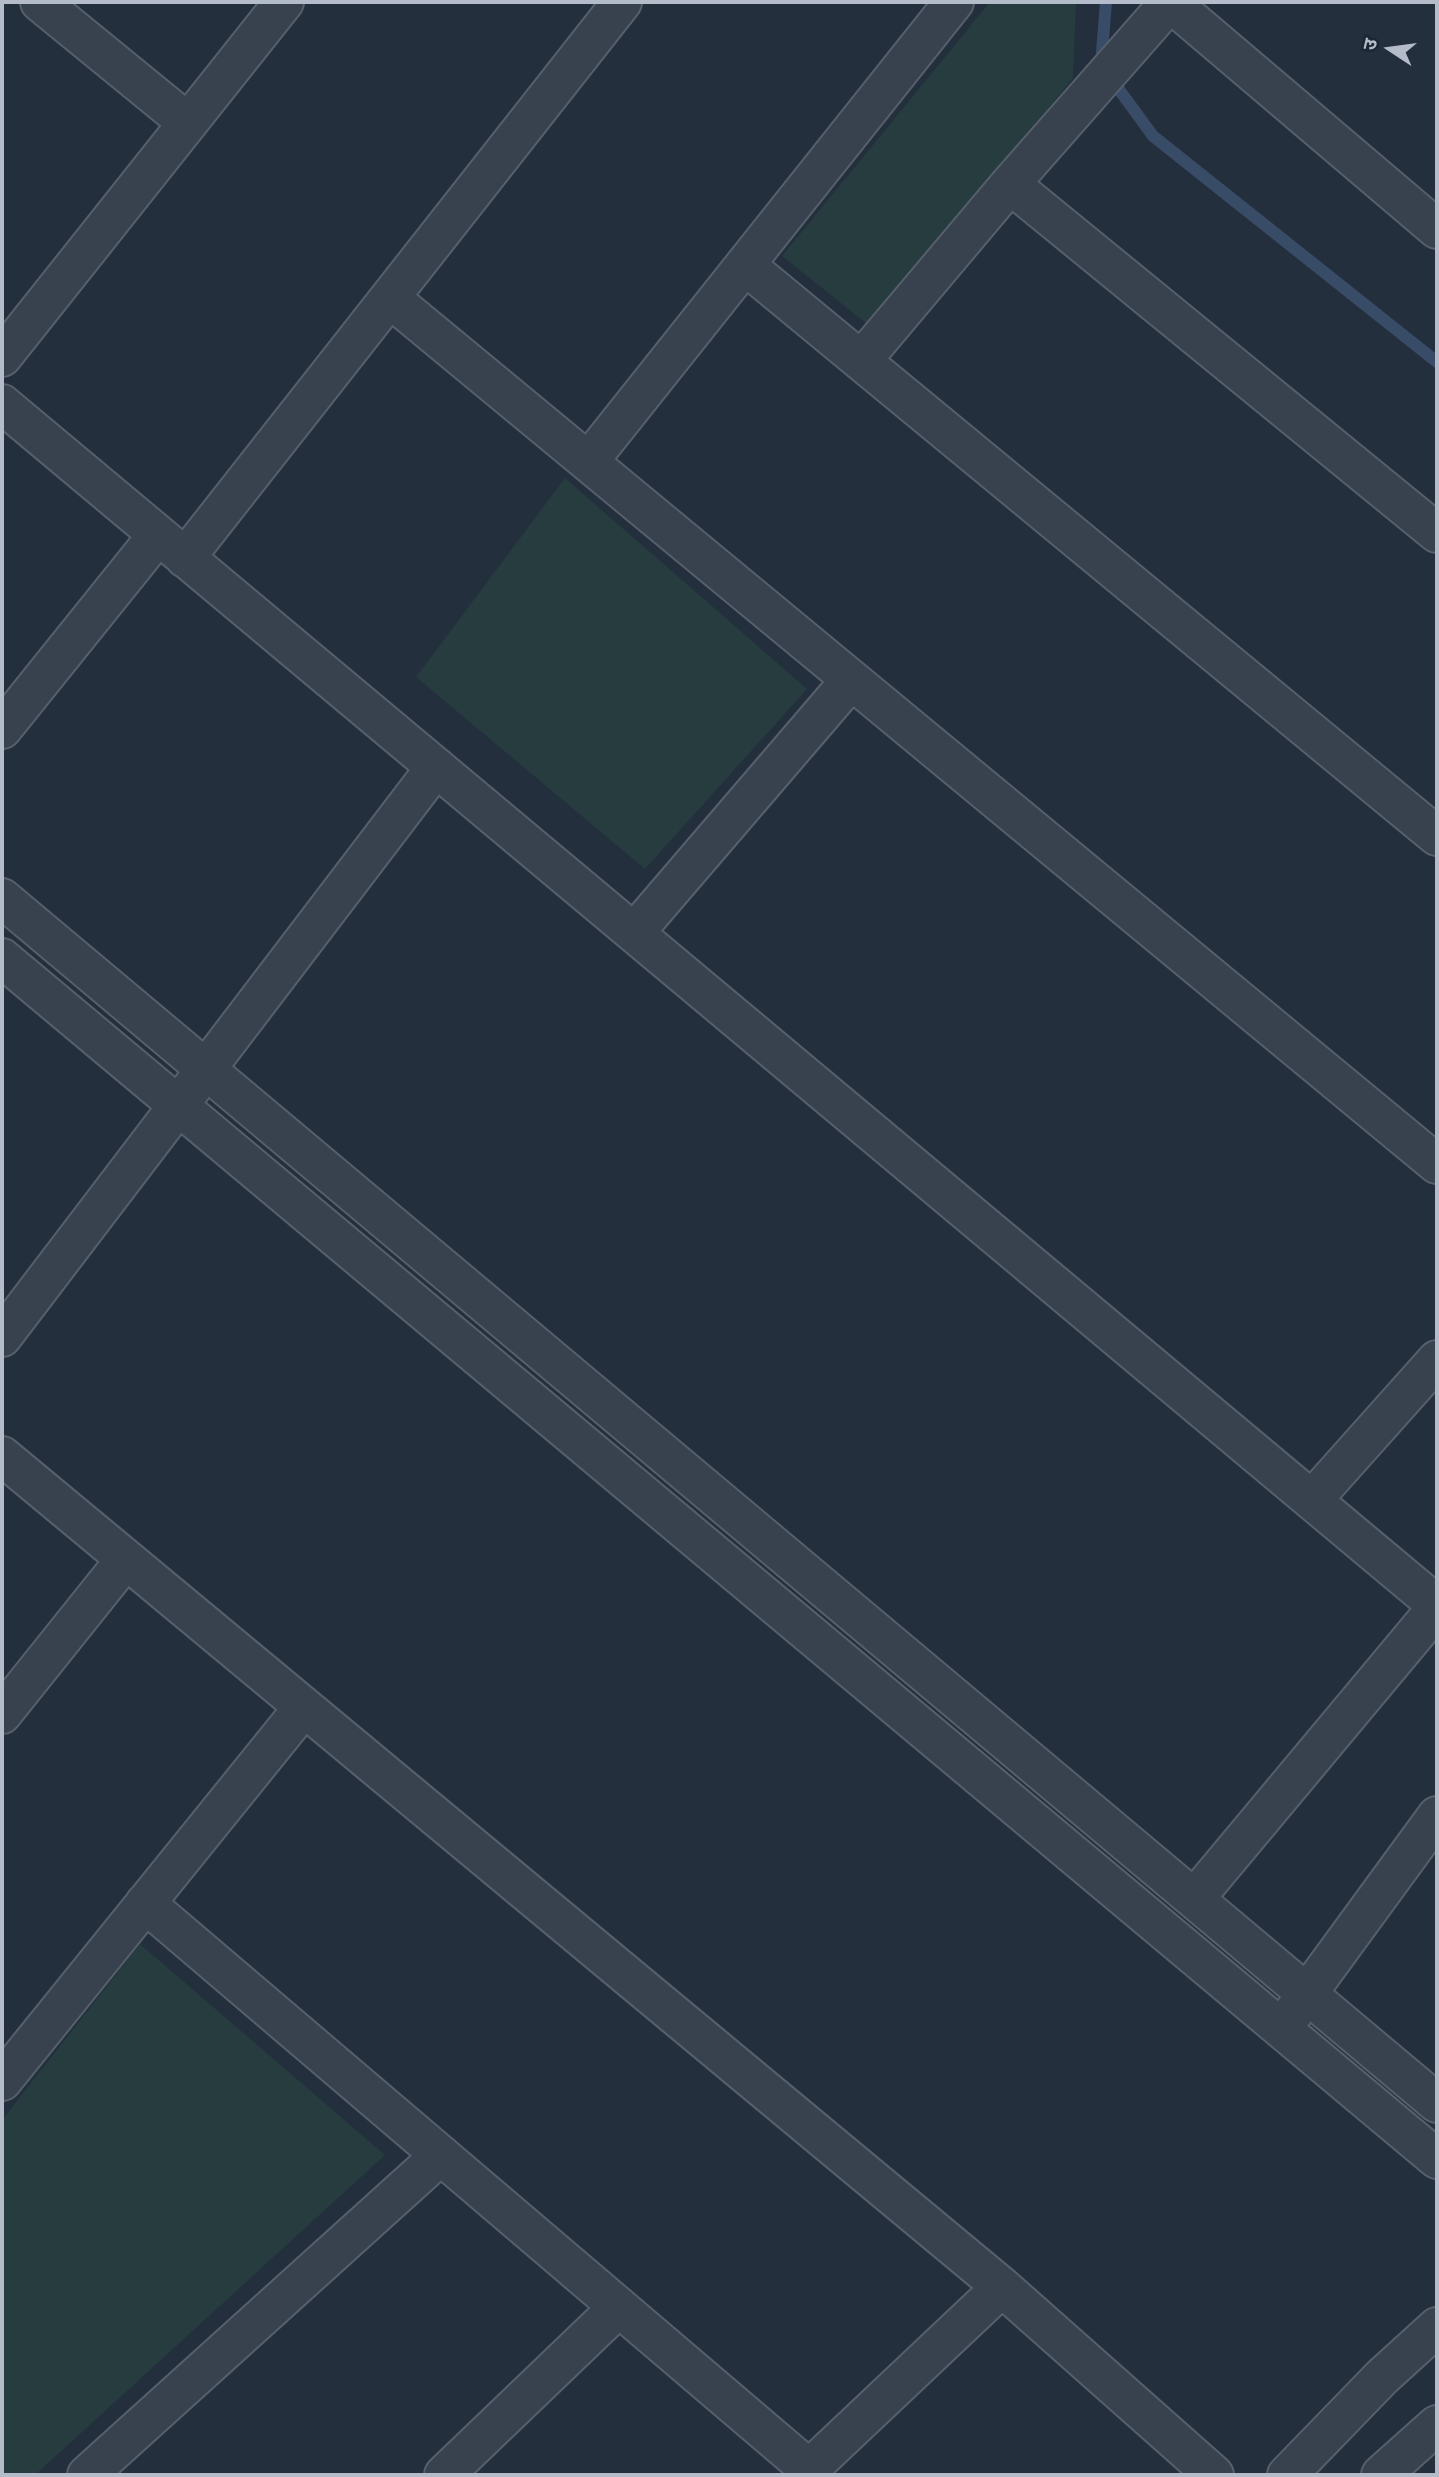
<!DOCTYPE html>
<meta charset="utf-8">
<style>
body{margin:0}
#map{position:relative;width:1439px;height:2477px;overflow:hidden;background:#242f3e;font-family:Barlow,"Noto Sans Devanagari",sans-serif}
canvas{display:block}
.frame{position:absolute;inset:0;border:4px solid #b4bcc9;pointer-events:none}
.north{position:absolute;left:1355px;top:14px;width:70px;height:70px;-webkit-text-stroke:5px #1d2633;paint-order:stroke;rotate:283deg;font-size:19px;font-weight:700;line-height:28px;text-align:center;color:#b4bcc9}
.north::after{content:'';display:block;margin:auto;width:24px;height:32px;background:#b4bcc9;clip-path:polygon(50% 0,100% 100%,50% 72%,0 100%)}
</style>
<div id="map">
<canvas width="1439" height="2477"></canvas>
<div class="frame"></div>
<div class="north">उ</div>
</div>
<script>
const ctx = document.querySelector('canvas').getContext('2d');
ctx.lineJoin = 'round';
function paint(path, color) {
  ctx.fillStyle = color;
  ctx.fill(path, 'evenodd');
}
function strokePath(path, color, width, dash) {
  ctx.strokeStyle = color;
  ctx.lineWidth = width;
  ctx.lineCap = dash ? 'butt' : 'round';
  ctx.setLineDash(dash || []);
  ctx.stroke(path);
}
paint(new Path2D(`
 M990,2H1076L1073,78L872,328L782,256Z
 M565,478L807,689L645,869L416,677Z
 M140,1944L385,2155L35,2475H3L2,2120Z`), '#263c3f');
strokePath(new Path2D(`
 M1106,2L1101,65L1153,136L1437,362`), '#394c67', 12);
const minor = new Path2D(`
 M40,2L188,123
 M1010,184L1170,2L1437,229
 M745,265L1437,836
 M390,298L1437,1164
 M2,357L284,2
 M861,361L1010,184L1437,533
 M2,404L1437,1605
 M588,462L954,2
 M185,558L622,2
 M2,729L158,535
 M2,898L1437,2103
 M634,933L851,680
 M2,958L1437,2159
 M2,1337L436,767
 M2,1456L1002,2287L1214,2475
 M1312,1500L1437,1360
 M2,1714L126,1559
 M1195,1898L1437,1608
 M145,1903L810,2470
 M1293,2013L1437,1816
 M2,2081L304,1707
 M87,2475L441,2155
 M444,2475L619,2307
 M803,2475L1002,2287
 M1287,2475L1382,2377L1437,2327
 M1381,2475L1437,2425`);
strokePath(minor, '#565f6c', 42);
strokePath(minor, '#38414e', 38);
</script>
